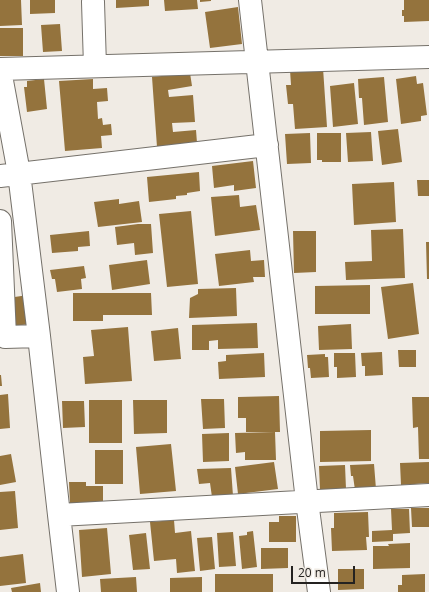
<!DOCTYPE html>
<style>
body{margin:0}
#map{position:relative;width:429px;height:592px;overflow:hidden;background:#f0ebe4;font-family:"Open Sans",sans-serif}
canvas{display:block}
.scale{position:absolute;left:291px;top:566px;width:64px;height:18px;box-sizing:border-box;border:2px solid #242220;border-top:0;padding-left:5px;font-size:12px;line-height:14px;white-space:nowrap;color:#242220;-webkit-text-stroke:3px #f0ebe4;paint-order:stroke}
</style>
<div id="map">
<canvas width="429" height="592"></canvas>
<div class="scale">20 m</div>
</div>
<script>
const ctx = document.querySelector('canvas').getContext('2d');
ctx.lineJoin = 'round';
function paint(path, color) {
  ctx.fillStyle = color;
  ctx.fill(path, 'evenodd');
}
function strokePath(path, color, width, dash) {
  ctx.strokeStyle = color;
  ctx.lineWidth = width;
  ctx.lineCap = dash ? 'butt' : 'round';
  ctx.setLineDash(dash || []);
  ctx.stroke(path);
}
paint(new Path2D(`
 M0,0H21L22,25L0,26Z
 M30,0H55V13L30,14Z
 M116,0H149V6L116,8Z
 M164,0H197L198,9L165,11Z
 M200,0H211V1L200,2Z
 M404,0H429V21L404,22V16H402V10H404Z
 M238,7L242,44L210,48L205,12Z
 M60,24L62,51L43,52L41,25Z
 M0,28H23V56H0Z
 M323,68L327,127L295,129L293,104H288L286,85H291L290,70Z
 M190,73L192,86L168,90L169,97L193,95L195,122L172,123L173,132L196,130L197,143L157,147L152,77Z
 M416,76L417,84L423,83L427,115L421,116V121L401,124L396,79Z
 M384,77L388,122L364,125L362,98H359L358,79Z
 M44,79L47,109L27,112L24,87H27V81Z
 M93,79V89L107,88L108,101L97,102L98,119L102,118L103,125L111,124L112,135L101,136L102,148L65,151L59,81Z
 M354,83L358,124L333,127L330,86Z
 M398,129L402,162L382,165L378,131Z
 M371,132L373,161L348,162L346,133Z
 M310,133L311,163L287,164L285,134Z
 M317,133H341V162H322V160H317Z
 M253,161L256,188L234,191V185L214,188L212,166Z
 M199,172L200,191L187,193V195L176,196V199L149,202L147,177Z
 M417,180H429V196H418Z
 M394,182L396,222L354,225L352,184Z
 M239,195L240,207L256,205L260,230L215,236L211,197Z
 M119,199V204L139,201L142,222L98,227L94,202Z
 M191,211L198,284L167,287L159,214Z
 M138,224H151L153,253L135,255L134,243L117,245L115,227Z
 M403,229L405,278L346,280L345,262L372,261L371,230Z
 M89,231L90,246L78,247V251L52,253L50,235Z
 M293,231H316V272L294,273Z
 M426,242H429V279H427Z
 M250,250L251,261L264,260L265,277H253L254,282L219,286L215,254Z
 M147,260L150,284L112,290L109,265Z
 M84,266L86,278L81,279L82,289L57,292L55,279H52L50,270Z
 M413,283L419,334L388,339L381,287Z
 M370,285V314H315V286Z
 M236,288L237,316L189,318L190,298L198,294V289Z
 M73,293H151L152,315H103V321H73Z
 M28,295L31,324L12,326L8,298Z
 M257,323L258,348L218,349V340L209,341V350H192V325Z
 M351,324L352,349L319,350L318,326Z
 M128,327L132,381L85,384L83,357L94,356L91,330Z
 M178,328L181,359L154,361L151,331Z
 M398,350H416V367H399Z
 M382,352L383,375L365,376V366H362L361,353Z
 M264,353L265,377L219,379L218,362L226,361V355Z
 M334,353H355L356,377L337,378V367H334Z
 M325,354V357H328L329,377L311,378L310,368H308L307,355Z
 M0,375H1L2,386H0Z
 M8,394L10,428L0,429V395Z
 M279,396L280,432H246V418H238V397Z
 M412,397H429V459H419L418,427L413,428Z
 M201,399H224L225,428L203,429Z
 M89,400H122V443H89Z
 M133,400H167V433L134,434Z
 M62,401H84L85,427L63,428Z
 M371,430V461L320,462V431Z
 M275,432L276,460H245V452L236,453L235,433Z
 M229,433V461L203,462L202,434Z
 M171,444L176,491L140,494L136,447Z
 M95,450H123V484H95Z
 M11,454L16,482L0,485V456Z
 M274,462L278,489L238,494L235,467Z
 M429,462V483L401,485L400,463Z
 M374,464L376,489L355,490L353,476H351L350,465Z
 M345,465L346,489L320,490L319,466Z
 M231,468L233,496L212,497L210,483L199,484L197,469Z
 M69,482H86V486H103V504H70Z
 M15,491L18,528L0,530V492Z
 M411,508H429V527H412Z
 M391,509H409L410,533L393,534V541L372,542V531L392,530Z
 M368,512L369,537H366L367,550L332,551L331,528H334V513Z
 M279,516H296V542H269V522H279Z
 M174,520L175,533L191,531L195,571L177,573L176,559L154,561L150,522Z
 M107,528L111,574L82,577L79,530Z
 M253,531L257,567L242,569L239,536L247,535V532Z
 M233,532L236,566L219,567L217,533Z
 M146,533L150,569L133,570L129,535Z
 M212,537L215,569L200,571L197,538Z
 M410,543V568L373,569V546H389L388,544Z
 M261,548H288V568L261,569Z
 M23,554L26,583L0,586V557Z
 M338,569H364V589L338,590Z
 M215,574H273V592H215Z
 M425,574V592H398V585H402V575Z
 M136,577L137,592H101L100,579Z
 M202,577V592H170V578Z
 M40,583L41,592H12L11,588Z`), '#94733d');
const minor = new Path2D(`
 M250,0L307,501L319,592
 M93,2L95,66
 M0,69L429,57
 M0,70L19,173L39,336L59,515L429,495
 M0,176L267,145
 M0,221L5,337L39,336
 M59,515L68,592`);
strokePath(minor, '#75716a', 24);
strokePath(minor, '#fff', 22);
</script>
